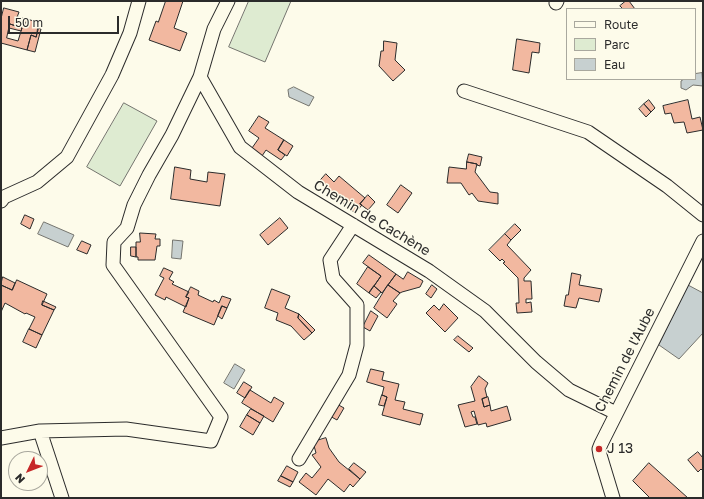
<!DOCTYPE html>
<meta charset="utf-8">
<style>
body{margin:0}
#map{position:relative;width:704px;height:499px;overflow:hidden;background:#fdfbea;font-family:"Golos Text",sans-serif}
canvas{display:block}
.frame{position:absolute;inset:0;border:2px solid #2b2b2b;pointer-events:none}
.legend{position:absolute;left:566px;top:8px;width:130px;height:72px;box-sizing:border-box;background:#fdfbea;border:1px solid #a9a89e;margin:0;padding:5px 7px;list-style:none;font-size:12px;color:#2b2b2b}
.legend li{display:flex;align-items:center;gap:8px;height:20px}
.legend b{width:20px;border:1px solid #a9a89e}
.north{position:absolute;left:8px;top:451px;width:40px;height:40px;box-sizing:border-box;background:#fdfbea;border:1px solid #a9a89e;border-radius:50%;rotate:227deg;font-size:11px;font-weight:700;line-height:16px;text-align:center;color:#2b2b2b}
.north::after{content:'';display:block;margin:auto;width:14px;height:18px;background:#c62828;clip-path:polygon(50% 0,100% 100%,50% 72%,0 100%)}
.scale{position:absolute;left:8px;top:16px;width:111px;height:18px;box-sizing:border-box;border:2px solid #2b2b2b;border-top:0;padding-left:5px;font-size:12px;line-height:14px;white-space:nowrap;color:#2b2b2b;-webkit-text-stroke:3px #fdfbea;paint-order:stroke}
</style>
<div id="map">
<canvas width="704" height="499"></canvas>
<div class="frame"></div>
<ul class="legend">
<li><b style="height:5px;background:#fdfbea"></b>Route</li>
<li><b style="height:11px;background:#deebd1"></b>Parc</li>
<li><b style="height:11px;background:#c7d0d0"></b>Eau</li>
</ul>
<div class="north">N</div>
<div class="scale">50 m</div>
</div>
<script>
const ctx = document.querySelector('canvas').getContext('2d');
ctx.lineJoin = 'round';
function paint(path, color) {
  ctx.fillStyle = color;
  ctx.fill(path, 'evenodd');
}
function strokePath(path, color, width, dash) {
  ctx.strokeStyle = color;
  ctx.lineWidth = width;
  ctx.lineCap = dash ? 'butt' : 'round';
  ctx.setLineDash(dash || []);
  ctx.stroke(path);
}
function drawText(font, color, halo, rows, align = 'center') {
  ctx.font = font + ' "Golos Text",sans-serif';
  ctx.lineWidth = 3;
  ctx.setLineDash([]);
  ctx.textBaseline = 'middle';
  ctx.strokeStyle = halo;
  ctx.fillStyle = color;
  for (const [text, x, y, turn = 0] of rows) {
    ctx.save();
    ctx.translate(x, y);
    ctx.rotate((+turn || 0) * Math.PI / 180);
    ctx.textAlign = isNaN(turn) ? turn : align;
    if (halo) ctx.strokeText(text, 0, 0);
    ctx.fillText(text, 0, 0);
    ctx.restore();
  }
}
const green = new Path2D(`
 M249,1H291L265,62L229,47Z
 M124,103L157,121L120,186L87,167Z`);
paint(green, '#deebd1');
strokePath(green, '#74746e', 1);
const water = new Path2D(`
 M702,73L703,86L693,85L686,90L681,88V81L684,79H695V74Z
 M294,87L314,97L309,106L289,97L288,90Z
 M44,222L74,235L68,247L38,234Z
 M173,240L183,241L181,259L172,258Z
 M688,285L703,293V333L679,359L659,345Z
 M235,364L245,370L234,389L224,383Z`);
paint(water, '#c7d0d0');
strokePath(water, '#74746e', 1);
const building = new Path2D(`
 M166,1H183L174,28L187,33L180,51L149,40L156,21L158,22Z
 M626,1H629L635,9H623L620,6Z
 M4,8L19,12L16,20L26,23L27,19L40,23L36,37L31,35L27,50L1,43V19ZM10,24L22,28L18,41L7,38Z
 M17,17L27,19L26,23L16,20Z
 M10,24L22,28L21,31L9,28Z
 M38,28L41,29L35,52L27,50L31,35L36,37Z
 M517,39L540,43L539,53L532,52L529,73L513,70Z
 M384,41L397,43L395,60L405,70L393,81L379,66L381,51H383Z
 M649,100L655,108L651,112L644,104Z
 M688,100L692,119L700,117L703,130L687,133L684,122L674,123L671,113L665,114L663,106Z
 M644,104L651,112L646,117L639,109Z
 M259,116L269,122L265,128L284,140L278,150L285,155L281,160L266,150L262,156L252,148L259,138L249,131Z
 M284,140L293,146L287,156L278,150Z
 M469,154L482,157L480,166L477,165V164L467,162Z
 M467,162L477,164L475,172L490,192L498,193V204L478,201L472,193L469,195L461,183H447L449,167L466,169Z
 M175,167L191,170L190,179L207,182L208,172L225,174L220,206L171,199Z
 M326,174L334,182L339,176L365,198L360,204L362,205L355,213L319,182Z
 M401,185L412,193L398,213L387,205Z
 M368,195L375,202L368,210L360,204Z
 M25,215L34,219L30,229L21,224Z
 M280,218L288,228L268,245L260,235Z
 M515,224L521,230L511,240L505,234Z
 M140,233L156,234L155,239H160V246H157L155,260H138V257H136V242H140Z
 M505,234L511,240L507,245L531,270L524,278V281H531L532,299H526V303L531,302L532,312L517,313L516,303H519L518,278L503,263L505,262L502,259L500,261L489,250Z
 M82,241L91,245L87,254L77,250Z
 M131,247H136V257L131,256Z
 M369,255L396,274L382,293L374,286L381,276L363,263Z
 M368,267L381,276L369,293L357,284Z
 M164,268L173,272L169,279L174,282L172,284L189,292L186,297L189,298L186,307L166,297L165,300L155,295L164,278L160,276Z
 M408,272L423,281L420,287L402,292L400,293L388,285L396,274L403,279Z
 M572,273L581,275L579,285L602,289L599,302L579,298L576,308L564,306L566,295H568Z
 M3,277L15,283L12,290L1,285Z
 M17,280L47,294L42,305L54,310L42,335L29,329L35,317L26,313L25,314L5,303L1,312V285L12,290Z
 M388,285L400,293L393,301L397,304L387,318L374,308Z
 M432,285L437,289L431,298L426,294Z
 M374,286L381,292L376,298L369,293Z
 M191,287L199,291L198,295L213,302L214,300L219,303L222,296L231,299L227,308L222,306L214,325L183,312L189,298L186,297Z
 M272,289L290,296L285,308L299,314L298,318L312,333L304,340L291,326L276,320L278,313L265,308Z
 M43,301L56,307L54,310L42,305Z
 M444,304L458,318L445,332L426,313L434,305L439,310Z
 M222,306L227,308L222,319L218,316Z
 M371,311L378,316L370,331L363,327Z
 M299,314L315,330L312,333L298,318Z
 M29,329L42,335L36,348L23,342Z
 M458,336L473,348L469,352L454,340Z
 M371,369L384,372L382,380L399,384L395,400L405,402L403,409L423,414L420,425L382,415L387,397L382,395L384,387L367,382Z
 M479,376L488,383L485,389L487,397L482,399L484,407L490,405L491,411L507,406L511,420L487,427L486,423L478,425L474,411L471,412L473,417H475L477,424L465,427L458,405L475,401L471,387Z
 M244,382L252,387L245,398L237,393Z
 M250,390L271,403L274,397L284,403L273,422L242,403Z
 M382,395L387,397L384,406L379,405Z
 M488,397L490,405L484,407L482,399Z
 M335,403L344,408L337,420L328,415Z
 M251,409L264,416L260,423L247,415Z
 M247,415L260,423L253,435L240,427Z
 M326,438L329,448L339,462L360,479L353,487L350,484L344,492L328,479L316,495L299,482L306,473L312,478L321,467L312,455L316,453L313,442Z
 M698,452L703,458V471L701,469L698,472L688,460Z
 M354,463L366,472L360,479L349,469Z
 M649,463L688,498H650L633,481Z
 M287,466L298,472L293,482L281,476Z
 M281,476L293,482L290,487L278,481Z`);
paint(building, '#f2b8a0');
strokePath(building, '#2b2b2b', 1);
const minor = new Path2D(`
 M228,1L214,29L200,77L240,147L298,192L429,271L485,311L536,362L569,390L616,413
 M556,3L557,1
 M464,91L588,132L667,186L703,215
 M1,201L4,197L37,182L67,157L112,75L130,33L139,1
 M1,438L40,431
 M299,459L349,375L357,345V305L333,278L330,260L353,225
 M62,498L40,431L126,429L211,441L221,417L113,265L114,242L127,228L134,205L149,175L172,135L200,77
 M613,498L600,455L599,449L601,444L703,241`);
strokePath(minor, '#2b2b2b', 15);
strokePath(minor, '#fdfbea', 13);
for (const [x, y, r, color] of [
 [599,449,4,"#c62828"]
]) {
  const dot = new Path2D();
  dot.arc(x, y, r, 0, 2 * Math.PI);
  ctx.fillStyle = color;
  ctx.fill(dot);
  strokePath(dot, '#fdfbea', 1.5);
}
drawText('14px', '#2b2b2b', '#fdfbea', [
 ["Chemin de Cachène",372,218,31],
 ["Chemin de l'Aube",625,360,-63]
]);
drawText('14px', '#2b2b2b', '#fdfbea', [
 ["J 13",607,449]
], 'left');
</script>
